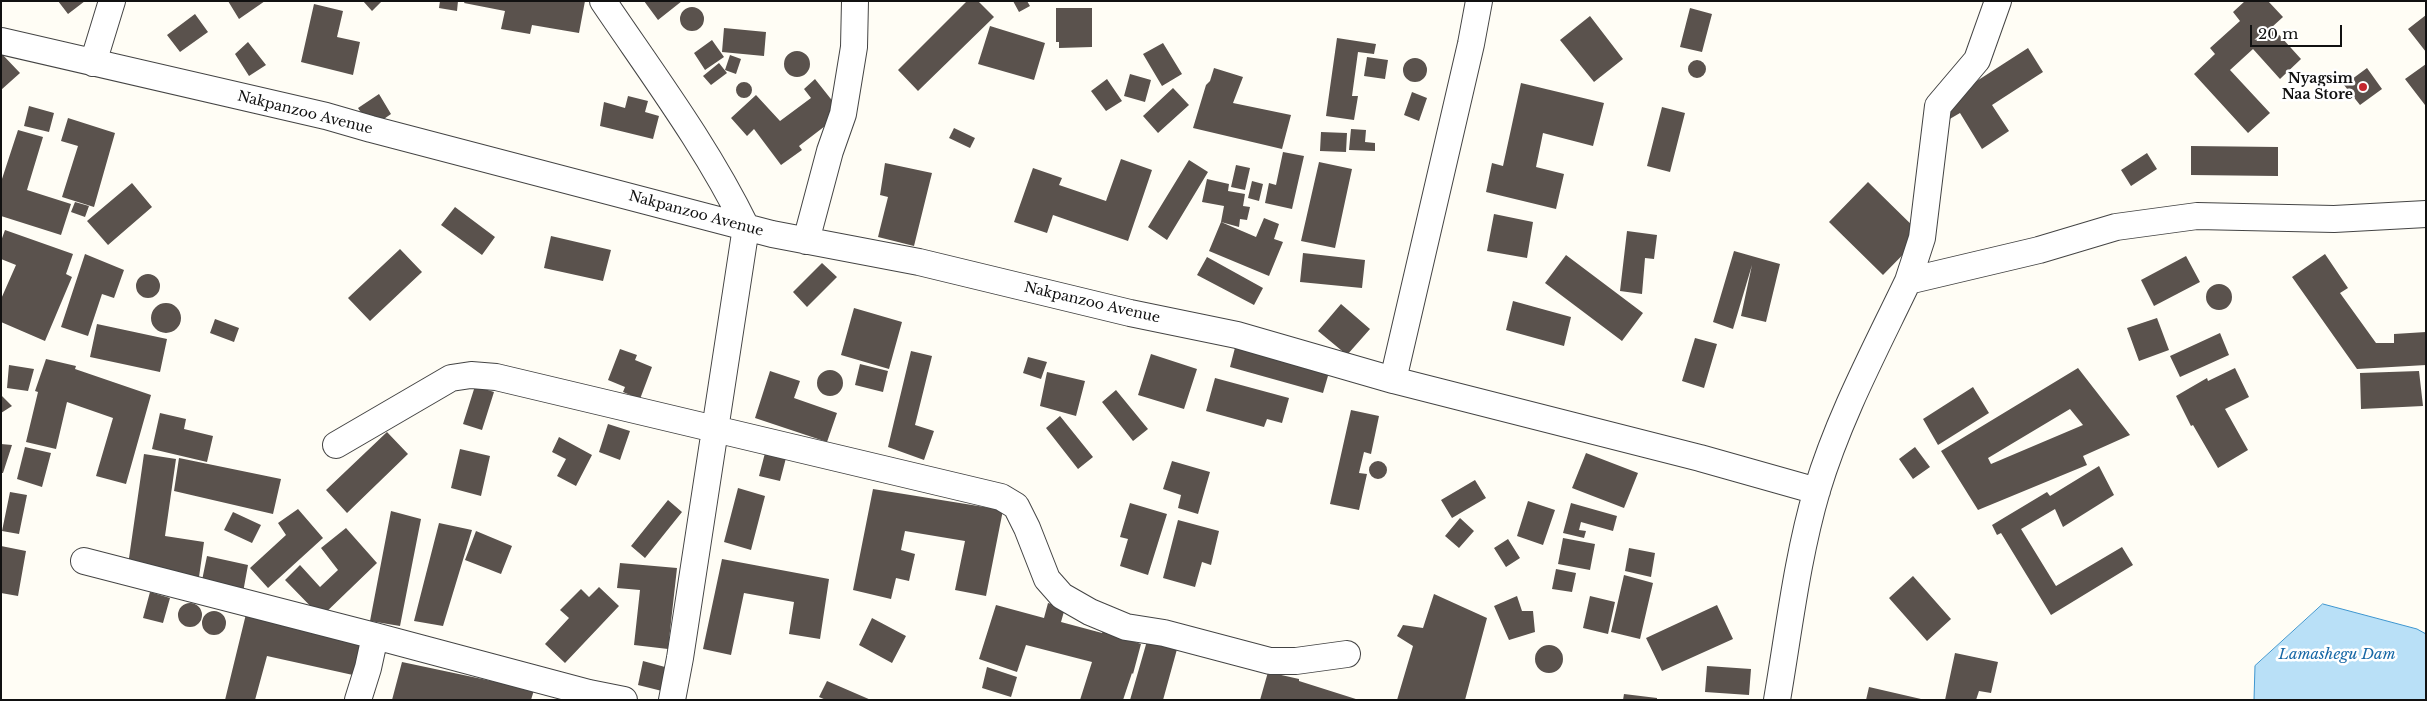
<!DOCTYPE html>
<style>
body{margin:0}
#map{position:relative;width:2427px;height:701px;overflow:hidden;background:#fffdf5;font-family:"Libre Baskerville",serif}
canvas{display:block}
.frame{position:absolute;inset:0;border:2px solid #111;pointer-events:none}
.scale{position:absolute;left:2250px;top:25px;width:92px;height:22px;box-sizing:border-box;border:2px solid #111;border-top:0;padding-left:6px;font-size:15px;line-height:18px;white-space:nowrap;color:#111;-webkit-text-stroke:4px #fff;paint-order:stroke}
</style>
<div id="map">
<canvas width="2427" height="701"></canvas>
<div class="frame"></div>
<div class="scale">20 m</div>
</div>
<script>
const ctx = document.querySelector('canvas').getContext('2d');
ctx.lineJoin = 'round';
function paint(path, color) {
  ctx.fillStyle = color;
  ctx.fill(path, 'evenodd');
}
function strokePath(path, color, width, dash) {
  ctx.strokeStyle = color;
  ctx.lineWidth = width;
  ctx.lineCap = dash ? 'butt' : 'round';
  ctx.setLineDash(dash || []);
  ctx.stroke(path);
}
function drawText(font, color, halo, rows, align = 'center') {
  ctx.font = font + ' "Libre Baskerville",serif';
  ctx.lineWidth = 5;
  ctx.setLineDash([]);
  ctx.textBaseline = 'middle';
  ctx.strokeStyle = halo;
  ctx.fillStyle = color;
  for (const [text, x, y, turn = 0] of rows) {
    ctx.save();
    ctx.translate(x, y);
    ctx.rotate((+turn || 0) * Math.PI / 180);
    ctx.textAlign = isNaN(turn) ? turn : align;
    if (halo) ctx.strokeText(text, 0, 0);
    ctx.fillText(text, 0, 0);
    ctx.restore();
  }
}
const water = new Path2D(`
 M2323,604L2417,629L2426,634V700H2254L2255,666Z`);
paint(water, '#b9e0f7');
strokePath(water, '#3f96cf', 1);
paint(new Path2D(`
 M58,1H85L68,14Z
 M228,1H265L239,19Z
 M363,1H382L372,11Z
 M440,1H458L457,11L439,8Z
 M465,1H585L579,33L532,25L530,34L501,29L505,11L464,3Z
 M644,1H682L658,20Z
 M967,1H978L994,17L918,91L898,70Z
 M1013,1H1027L1030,6L1019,12Z
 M2245,1H2268L2283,17L2272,27L2301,59L2280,79L2253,49L2230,70L2270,113L2248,133L2194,74L2215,54L2210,48L2240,21L2233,12Z
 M314,4L343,11L337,37L360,42L353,75L301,62Z
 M680 19a12 12 0 1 1 24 0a12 12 0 1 1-24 0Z
 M1056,8H1092V47L1059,48V42H1056Z
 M1690,8L1712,14L1702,52L1680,47Z
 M195,14L208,32L180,52L167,35Z
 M2426,15V52L2408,29Z
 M1590,16L1623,59L1594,82L1560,40Z
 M990,26L1045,43L1034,80L978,64Z
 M724,28L766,32L764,56L722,52Z
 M1337,38L1376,44L1374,54L1358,52L1352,96H1358L1354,120L1326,116Z
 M712,40L724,57L705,70L694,53Z
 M248,42L266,65L249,76L235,54Z
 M1163,43L1182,74L1162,86L1143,54Z
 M2028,48L2043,72L1992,105L2009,131L1982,149L1960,113L1948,120L1938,106Z
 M784 64a13 13 0 1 1 26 0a13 13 0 1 1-26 0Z
 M1,53L20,73L1,90Z
 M730,55L741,59L736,74L725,70Z
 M1367,57L1388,60L1385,79L1364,76Z
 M1403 70a12 12 0 1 1 24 0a12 12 0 1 1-24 0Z
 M1688 69a9 9 0 1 1 18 0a9 9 0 1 1-18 0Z
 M719,63L727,73L711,85L703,76Z
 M2426,64V104L2425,105L2405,79Z
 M1214,68L1243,77L1233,103L1291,115L1282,149L1193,128L1206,85L1210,81Z
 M2367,68L2382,89L2360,105L2344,85Z
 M1130,74L1151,80L1145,102L1124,96Z
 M815,79L842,113L799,146L802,150L781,165L754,129L747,136L731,118L756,95L780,121L811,98L804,89Z
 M1107,79L1122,101L1106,111L1091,91Z
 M736 90a8 8 0 1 1 16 0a8 8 0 1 1-16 0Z
 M1521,83L1604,103L1593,146L1543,133L1536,167L1564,174L1556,209L1486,192L1492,163L1503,166Z
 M1173,88L1189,105L1158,133L1143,116Z
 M1412,92L1427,98L1419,121L1404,115Z
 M379,94L391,114L371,128L358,108Z
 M628,96L648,101L645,112L659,116L653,139L600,126L604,102L625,108Z
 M29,106L54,113L49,132L24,126Z
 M1662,107L1685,113L1670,172L1647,166Z
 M68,118L115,133L94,207L62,197L78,146L61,141Z
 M954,128L975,138L970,148L949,138Z
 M1351,129L1366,130L1365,142L1375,143V151L1349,150Z
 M18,130L43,137L27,190L71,204L61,235L1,216V182Z
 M1321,132L1347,133L1346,152L1320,151Z
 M2191,146L2278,147V176L2191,175Z
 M1283,152L1304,156L1292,209L1265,203L1269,183L1276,185Z
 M2147,153L2157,169L2131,186L2121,170Z
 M1121,159L1152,170L1128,241L1053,215L1047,233L1014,222L1033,168L1062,178L1059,185L1106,201Z
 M1189,160L1208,172L1167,240L1148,227Z
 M1319,162L1352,169L1335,248L1301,241Z
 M885,163L932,173L914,246L878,237L888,197L880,195Z
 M1236,165L1250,168L1245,190L1231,187Z
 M1207,179L1229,184L1228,191L1245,194L1243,206L1250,207L1247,220L1240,219L1239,227L1221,222L1224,206L1202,202Z
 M1252,181L1263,184L1259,201L1248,198Z
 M1868,182L1922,235L1883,275L1829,222Z
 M132,183L152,207L108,245L87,221Z
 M75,202L89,206L85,217L71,212Z
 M455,207L495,237L482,255L441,225Z
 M1494,214L1533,222L1527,258L1487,251Z
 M1264,218L1279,224L1274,239L1283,242L1269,276L1209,251L1221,222L1256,237Z
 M5,230L73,254L66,274L72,277L45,341L1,322V299L16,265L1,259V241Z
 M1627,231L1657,235L1654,259L1645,258L1642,294L1620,291Z
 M551,236L611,250L603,281L544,268Z
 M400,249L422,272L370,321L348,298Z
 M1734,251L1780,264L1766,322L1741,316L1752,265L1733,329L1713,322Z
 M1303,253L1365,260L1362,288L1300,282Z
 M85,254L124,270L114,298L102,294L88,336L61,327Z
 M2325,254L2348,288L2340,293L2376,343H2394V334L2426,332V365L2357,369L2292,277Z
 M1566,255L1643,313L1622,341L1545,283Z
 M2186,256L2200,282L2154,306L2141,280Z
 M1207,257L1263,288L1254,305L1197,275Z
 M822,263L837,277L807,307L793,292Z
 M136 286a12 12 0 1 1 24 0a12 12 0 1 1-24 0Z
 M2206 297a13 13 0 1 1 26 0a13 13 0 1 1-26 0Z
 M1513,301L1571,317L1564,346L1506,330Z
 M151 318a15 15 0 1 1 30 0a15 15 0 1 1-30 0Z
 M1341,304L1370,329L1347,355L1318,331Z
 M854,308L902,322L889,369L841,355Z
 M2157,318L2169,350L2139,361L2127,328Z
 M215,319L239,328L234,342L210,333Z
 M97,324L167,339L160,372L90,357Z
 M2220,333L2229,355L2180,377L2170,356Z
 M1238,336L1332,362L1323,393L1230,367Z
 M1695,338L1717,344L1704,388L1682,381Z
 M620,349L637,355L635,360L652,367L640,399L623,392L625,387L608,380Z
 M911,351L932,356L915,425L934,431L924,460L888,447Z
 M1151,354L1197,369L1184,409L1138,395Z
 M1028,357L1047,362L1041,379L1023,373Z
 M46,359L76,366L75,369L151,395L126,484L96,476L113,418L67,402L56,449L26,442L38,392L35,391Z
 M860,364L888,371L883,392L855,385Z
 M9,365L34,369L28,391L7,388Z
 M2078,368L2130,435L2083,456L2087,465L1978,510L1941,451ZM2070,409L2083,425L1991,464L1988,458Z
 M2235,368L2249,397L2225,409L2248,450L2218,468L2193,425L2191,426L2176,396L2207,378L2208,381Z
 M817 383a13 13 0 1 1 26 0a13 13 0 1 1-26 0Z
 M770,371L800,381L794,398L837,413L827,442L755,418Z
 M2419,371L2423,406L2361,409L2360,373Z
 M1047,372L1085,381L1076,416L1040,406Z
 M1215,378L1289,398L1282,423L1267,419L1264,427L1206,411Z
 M475,386L494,392L482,430L463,424Z
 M1973,387L1989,413L1938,445L1923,419Z
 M1116,390L1148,429L1133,441L1102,402Z
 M1,395L12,406L1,413Z
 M1351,410L1379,416L1371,454L1364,452L1359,473L1367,474L1359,510L1330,504Z
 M160,413L186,419L184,429L213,436L207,462L152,449Z
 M1060,416L1093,457L1078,469L1046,428Z
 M608,424L630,431L620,460L599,452Z
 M387,432L408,454L347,513L326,490Z
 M559,437L592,455L576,486L557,476L566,459L552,452Z
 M1,444L12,445L3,473H1Z
 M25,447L51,453L42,487L17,479Z
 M1915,447L1930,467L1913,479L1899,459Z
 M460,449L490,456L481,496L451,488Z
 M765,453L786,458L780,481L759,476Z
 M1586,453L1638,473L1624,508L1572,488Z
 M144,454L176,459L165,536L204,542L199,577L128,565Z
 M179,458L281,479L273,514L174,491Z
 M1369 470a9 9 0 1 1 18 0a9 9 0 1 1-18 0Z
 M1172,461L1210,472L1198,514L1178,508L1181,495L1163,489Z
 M2099,466L2114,495L2063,527L2055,509L2021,529L2056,586L2122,547L2133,565L2051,615L2001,533L1997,535L1992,525L2047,492L2050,496Z
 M1475,480L1486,498L1452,518L1441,500Z
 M738,488L765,496L751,550L724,542Z
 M873,489L1003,510L986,596L955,590L965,541L905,531L901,550L915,554L909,581L896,578L891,599L853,590Z
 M10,492L27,495L19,534L2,531Z
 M668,500L682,512L645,558L631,546Z
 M1528,501L1555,510L1543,545L1517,536Z
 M1130,503L1167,514L1148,575L1120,566L1128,539L1120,537Z
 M1571,503L1617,516L1613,531L1581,522L1579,530L1586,531L1584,538L1563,533Z
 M298,509L323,538L268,588L250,568L286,535L278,523Z
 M391,511L421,519L400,626L370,621Z
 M233,512L261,525L252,543L224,530Z
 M1460,518L1474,531L1459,548L1445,536Z
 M1178,520L1219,531L1211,565L1202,562L1195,587L1163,578Z
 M439,523L472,530L443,626L414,621Z
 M346,528L377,563L321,617L285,580L300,565L320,587L338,570L321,548Z
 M476,531L512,546L501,574L465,560Z
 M1563,538L1595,544L1590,570L1558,564Z
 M1508,539L1520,558L1506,567L1494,548Z
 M1,546L26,551L18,596L1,593Z
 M1629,548L1655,553L1651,577L1625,571Z
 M207,556L248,565L242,598L200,590Z
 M722,559L829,579L820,639L789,634L794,602L744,593L731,655L703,649Z
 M620,563L677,568L668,649L634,645L640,590L617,588Z
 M1556,569L1576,573L1572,592L1552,589Z
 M1624,575L1653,583L1640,639L1611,632Z
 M1913,576L1951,619L1927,641L1889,598Z
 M599,587L619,606L565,663L545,644L569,618L560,610L581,589L589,597Z
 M150,592L170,598L163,623L143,618Z
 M1434,594L1487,618L1465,700H1397L1413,646L1397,636L1403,625L1423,628Z
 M1517,596L1522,611H1533L1535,632L1509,640L1494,606Z
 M1590,596L1615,602L1608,634L1583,628Z
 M178 615a12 12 0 1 1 24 0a12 12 0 1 1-24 0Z
 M1048,603L1065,608L1061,622L1102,633L1103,631L1141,644L1133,674L1132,673L1123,700H1080L1092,662L1026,645L1017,672L979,659L996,605L1044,618Z
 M1717,605L1733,639L1662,671L1646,638Z
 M202 623a12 12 0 1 1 24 0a12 12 0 1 1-24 0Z
 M246,614L361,640L353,675L267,656L255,700H225Z
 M872,618L906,636L892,663L859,645Z
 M1149,634L1179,642L1163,700H1130Z
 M1535 659a14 14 0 1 1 28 0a14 14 0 1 1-28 0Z
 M1955,653L1998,662L1991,693L1979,691L1976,700H1945Z
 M643,661L676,670L670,693L638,685Z
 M402,662L534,690L531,700H392Z
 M1707,666L1751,669L1749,695L1705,692Z
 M987,667L1017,677L1011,697L982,688Z
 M1268,672L1299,679V681L1359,700H1260Z
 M827,681L871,700H826L819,697Z
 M1869,687L1921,699V700H1866Z
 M1624,694L1657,698V700H1623Z`), '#5a524d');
const street = new Path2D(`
 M603,1C653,75 707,147 746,227L680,658L672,700
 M1479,1L1471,44L1393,380L1700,458L1817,491
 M1,41L326,116L371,129L772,234L919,262L1130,313L1237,335L1393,380
 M93,63L112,1
 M806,241L830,151L843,114L854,47L855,1
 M1908,281L1922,238L1938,106L1977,60L1998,1
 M336,445L451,378L471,375L496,377L1001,497L1016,506L1027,528L1047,579L1062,596L1090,612L1126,627L1164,633L1270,661H1296L1347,654
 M84,561L375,636
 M358,700L368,668L375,636L589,693L624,700
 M1777,700C1789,630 1797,558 1817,490C1839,417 1875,350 1908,281L2039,250L2116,227L2197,216L2334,219L2426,214`);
strokePath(street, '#444', 28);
strokePath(street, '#fff', 26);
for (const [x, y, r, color] of [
 [2363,87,5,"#c4262e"]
]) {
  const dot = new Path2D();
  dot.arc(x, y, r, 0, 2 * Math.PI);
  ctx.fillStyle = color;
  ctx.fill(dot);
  strokePath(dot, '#fff', 2);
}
drawText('bold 14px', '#111', '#fff', [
 ["Nyagsim",2353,79],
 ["Naa Store",2353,95]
], 'right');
drawText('14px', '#111', '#fff', [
 ["Nakpanzoo Avenue",305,113,14],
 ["Nakpanzoo Avenue",696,214,15],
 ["Nakpanzoo Avenue",1092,303,13]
]);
drawText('italic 15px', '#1768a6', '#fff', [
 ["Lamashegu Dam",2337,655]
]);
</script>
